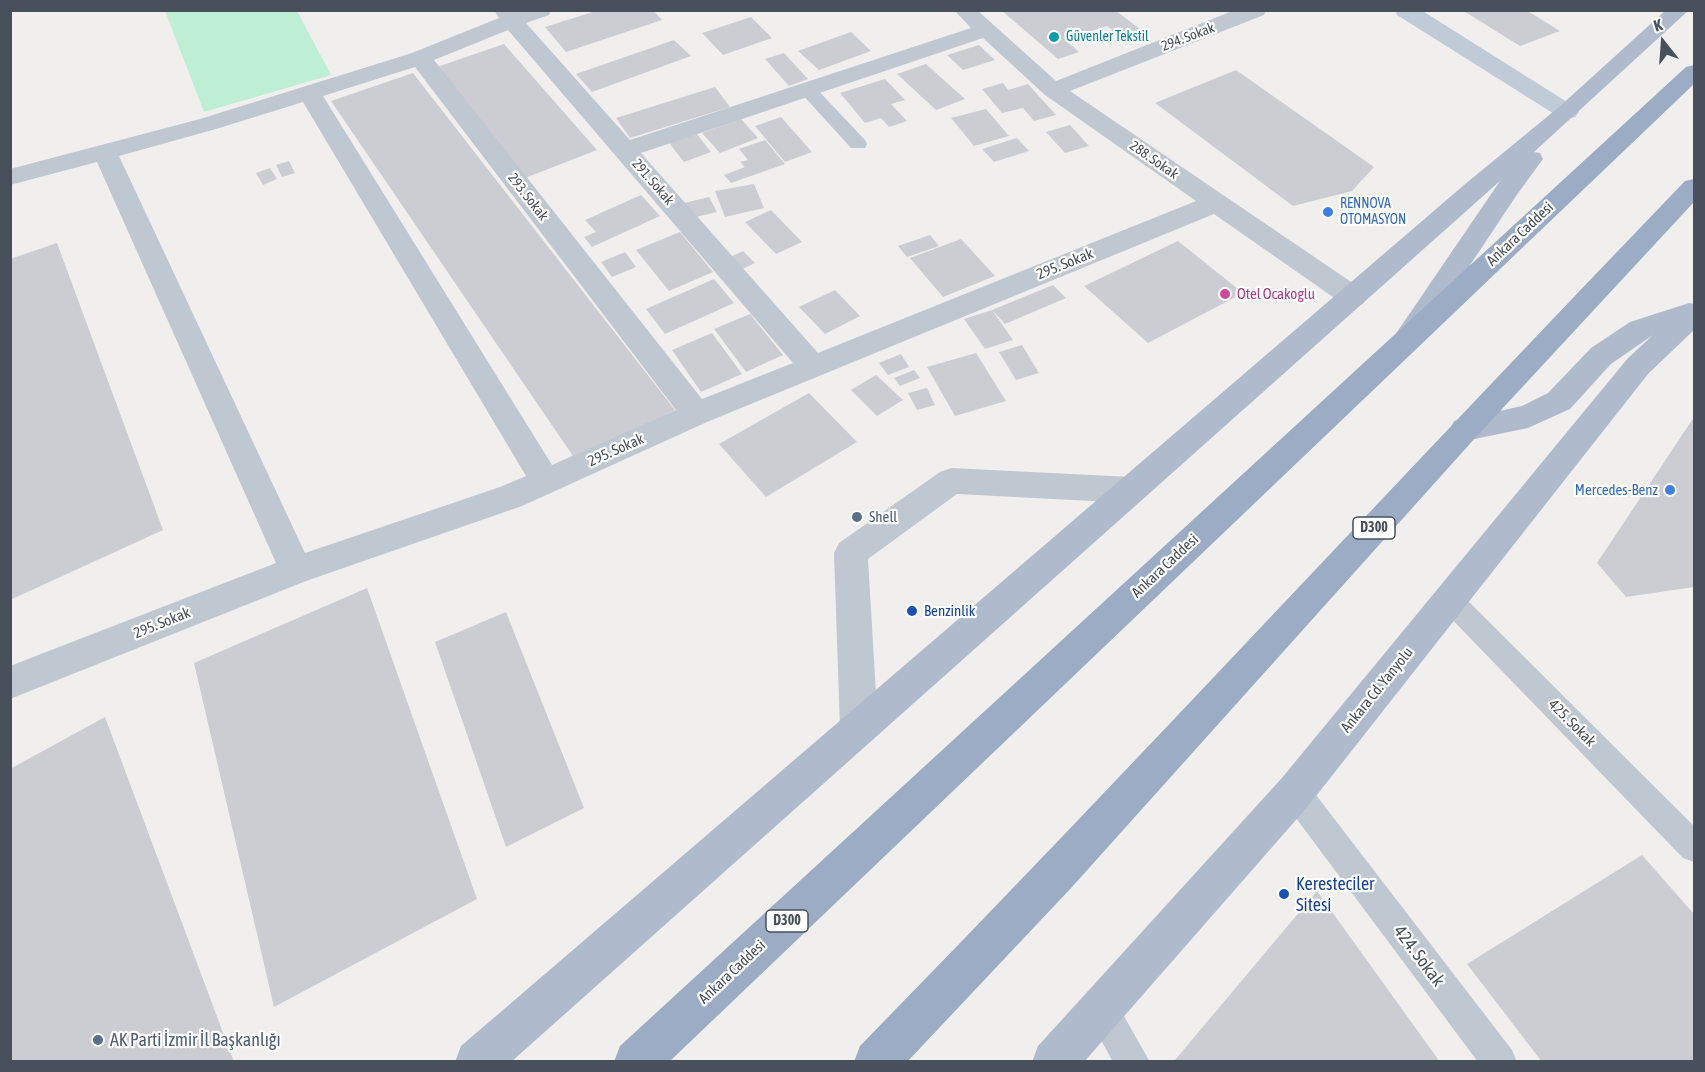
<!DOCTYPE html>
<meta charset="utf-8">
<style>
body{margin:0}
#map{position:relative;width:1705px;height:1072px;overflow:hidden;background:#f1efee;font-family:"Asap Condensed",sans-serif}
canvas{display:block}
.frame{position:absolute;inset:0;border:12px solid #47505b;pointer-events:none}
.north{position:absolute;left:1633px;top:12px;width:60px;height:60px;-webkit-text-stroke:4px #fff;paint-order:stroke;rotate:343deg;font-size:16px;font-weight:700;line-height:24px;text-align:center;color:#47505b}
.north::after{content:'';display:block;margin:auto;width:21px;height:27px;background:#47505b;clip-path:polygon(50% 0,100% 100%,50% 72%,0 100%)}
</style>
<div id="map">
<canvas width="1705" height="1072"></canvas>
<div class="frame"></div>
<div class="north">K</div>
</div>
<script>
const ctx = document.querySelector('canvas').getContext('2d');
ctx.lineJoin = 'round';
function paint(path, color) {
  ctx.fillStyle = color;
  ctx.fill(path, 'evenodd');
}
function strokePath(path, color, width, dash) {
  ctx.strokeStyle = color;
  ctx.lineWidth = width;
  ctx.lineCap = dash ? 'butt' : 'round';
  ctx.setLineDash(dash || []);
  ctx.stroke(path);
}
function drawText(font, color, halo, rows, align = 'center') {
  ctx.font = font + ' "Asap Condensed",sans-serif';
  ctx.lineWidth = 4.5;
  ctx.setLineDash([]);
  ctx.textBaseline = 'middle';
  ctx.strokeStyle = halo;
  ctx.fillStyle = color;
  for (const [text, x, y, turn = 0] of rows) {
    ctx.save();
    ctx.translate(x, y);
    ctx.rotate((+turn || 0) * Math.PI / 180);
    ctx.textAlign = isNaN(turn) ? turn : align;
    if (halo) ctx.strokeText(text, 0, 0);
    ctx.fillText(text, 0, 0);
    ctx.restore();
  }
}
paint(new Path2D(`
 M165,11H297L331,75L204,112Z`), '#beeed4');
paint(new Path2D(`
 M599,10H653L662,20L566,52L545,27Z
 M1001,10H1115L1145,33L1126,40L1107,26L1065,40L1079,52L1058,59Z
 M1462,10H1526L1560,31L1520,46Z
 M751,17L772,38L723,55L702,33Z
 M851,32L871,51L819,70L798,51Z
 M674,40L691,56L592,92L576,74Z
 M504,44L597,150L525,178L437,67Z
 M979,45L995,60L963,70L947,55Z
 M784,53L808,79L789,86L765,59Z
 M926,64L965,99L936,110L897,74Z
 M1236,70L1374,167L1352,191L1293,206L1155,103Z
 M413,73L675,410L575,459L331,101Z
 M885,79L905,100L891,104L907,121L889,127L881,118L865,123L840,93Z
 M1003,83L1008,90L1028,84L1056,115L1034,121L1023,108L1002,113L982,89Z
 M715,87L730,107L630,138L616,118Z
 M986,109L1009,136L974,146L951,118Z
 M781,117L812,152L785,162L755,126Z
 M741,119L758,138L720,153L702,133Z
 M1070,125L1089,146L1065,153L1046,132Z
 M693,129L711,152L684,162L666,139Z
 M1017,138L1029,151L994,162L982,149Z
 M765,140L785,164L731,183L724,175L745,167L740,162L748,160L739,149Z
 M289,161L295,173L282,177L276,165Z
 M270,168L277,179L263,185L256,173Z
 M754,184L764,208L725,217L715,191Z
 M641,195L660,216L592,247L584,237L596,232L585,220Z
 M709,197L717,212L692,218L684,203Z
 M771,210L802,242L776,254L745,222Z
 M680,232L713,272L669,291L636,250Z
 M930,235L939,246L907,257L898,246Z
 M961,239L995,276L943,297L910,258Z
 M1178,241L1243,293L1148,343L1084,286Z
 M57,243L163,530L10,600V259Z
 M743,251L755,263L738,271L726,259Z
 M625,252L636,267L612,277L601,262Z
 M714,279L734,303L665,334L646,309Z
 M1053,285L1066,298L1005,324L992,310Z
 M835,290L860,316L825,334L799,307Z
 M992,310L1013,340L985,349L964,319Z
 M750,314L783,355L746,372L714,329Z
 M712,333L742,374L701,392L672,350Z
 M1022,345L1039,373L1016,380L999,352Z
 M976,353L1006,401L955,416L927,367Z
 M901,354L909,367L888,375L879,363Z
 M914,370L920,378L900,386L894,378Z
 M876,375L903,400L877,416L851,390Z
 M927,388L935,405L917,410L908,393Z
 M809,393L857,442L766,497L719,444Z
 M1694,417V587L1626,597L1597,563Z
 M367,588L477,899L274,1007L194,663Z
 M506,612L584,808L506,847L435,642Z
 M105,717L234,1062H10V769Z
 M1642,855L1694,914V1062H1542L1467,964Z
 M1317,891L1440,1062H1176L1175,1060Z`), '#cbcdd3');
paint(new Path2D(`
 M807,84L813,85L865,140L867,144L865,148H851L801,93L798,89L801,85Z
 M1449,587L1458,591L1694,826V862L1683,858L1440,607L1436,599L1440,591Z
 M1295,777L1306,782L1512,1050L1517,1062H1478L1284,802L1280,792L1284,782Z
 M1100,990L1112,995L1150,1062H1113L1083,1007L1088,995Z`), '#bfc7d0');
paint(new Path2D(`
 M494,10H551L549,15L526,23L630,140L971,28L954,10H977L1056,81L1235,10H1266L1264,15L1070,91L1363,290L1367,297L1363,304L1353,307L1343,304L1214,214L707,422L522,506L306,581L10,699V666L276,563L97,162L10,185V169L200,119L412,53L499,18ZM508,30L793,363L702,399L434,60ZM983,38L1045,95L1196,201L818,353L641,153ZM415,67L676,410L552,465L323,96ZM303,102L526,476L500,487L305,553L119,156L216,129Z
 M951,468L1131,477L1142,481L1147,490L1142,499L1131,503L957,494L868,559L878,728L872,740L859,746L846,740L840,728L834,553L839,543L940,472Z`), '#bfc7d0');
paint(new Path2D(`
 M1395,10H1421L1575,107L1579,112L1575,117L1567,119L1559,117L1397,15Z`), '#c1cad7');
paint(new Path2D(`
 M1666,10H1689L1534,152L1540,153L1543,159L1516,196L1419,342L1409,345L1399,342L1395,335L1500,181L511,1062H455L461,1046L1464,185L1559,107Z
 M1689,303L1694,304V330L1648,374L1309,805L1084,1062H1032L1038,1046L1281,779L1628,358L1653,335L1611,364L1570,409L1528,428L1465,441L1454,437L1450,429L1454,421L1522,406L1548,393L1591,348L1630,322Z`), '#afbbcd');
paint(new Path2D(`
 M1694,65V84L669,1062H614L620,1046L1686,67Z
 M1694,179V202L1476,437L1072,887L907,1062H854L860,1046C1139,761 1408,468 1685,181Z`), '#9bacc4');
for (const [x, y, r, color] of [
 [1054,37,6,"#0f9aa8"],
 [1328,212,6,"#3f7fe0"],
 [1225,294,6,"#d1479c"],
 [1670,490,6,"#3f7fe0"],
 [857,517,6,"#5c6f8a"],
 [912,611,6,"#1a4fb4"],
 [1284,894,6,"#1a4fb4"],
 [98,1040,6,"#5c6f8a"]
]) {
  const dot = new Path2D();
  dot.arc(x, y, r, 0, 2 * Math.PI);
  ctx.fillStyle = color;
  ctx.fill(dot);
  strokePath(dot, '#fff', 2);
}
drawText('14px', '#0d838f', '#fff', [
 ["Güvenler Tekstil",1066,37]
], 'left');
drawText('14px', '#47505b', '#fff', [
 ["294. Sokak",1188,37,-21],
 ["288. Sokak",1154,160,35],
 ["291. Sokak",653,182,49],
 ["293. Sokak",528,197,52]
]);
drawText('14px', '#366cbe', '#fff', [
 ["RENNOVA",1340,204],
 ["OTOMASYON",1340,220]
], 'left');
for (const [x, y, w] of [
 [1374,528,42],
 [787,921,42]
]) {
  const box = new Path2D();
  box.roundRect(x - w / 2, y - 11, w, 22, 4.5);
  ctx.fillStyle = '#fff';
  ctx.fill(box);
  strokePath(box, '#47505b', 1.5);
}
drawText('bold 14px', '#47505b', null, [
 ["D300",1374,528],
 ["D300",787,921]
]);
drawText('15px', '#47505b', '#fff', [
 ["Ankara Caddesi",1520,234,-43],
 ["295. Sokak",1065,264,-22],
 ["295. Sokak",616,450,-24],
 ["Ankara Caddesi",1165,566,-43],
 ["295. Sokak",162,623,-22],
 ["Ankara Cd. Yanyolu",1377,690,-51],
 ["425. Sokak",1572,723,45],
 ["Ankara Caddesi",732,972,-43]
]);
drawText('15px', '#b23c85', '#fff', [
 ["Otel Ocakoglu",1237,294]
], 'left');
drawText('15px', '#366cbe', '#fff', [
 ["Mercedes-Benz",1658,490]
], 'right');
drawText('15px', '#4e5e75', '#fff', [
 ["Shell",869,517]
], 'left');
drawText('15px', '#164399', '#fff', [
 ["Benzinlik",924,611]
], 'left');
drawText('18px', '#164399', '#fff', [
 ["Keresteciler",1296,884],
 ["Sitesi",1296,905]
], 'left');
drawText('18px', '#47505b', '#fff', [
 ["424. Sokak",1419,956,53]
]);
drawText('18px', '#4e5e75', '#fff', [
 ["AK Parti İzmir İl Başkanlığı",110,1040]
], 'left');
</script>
